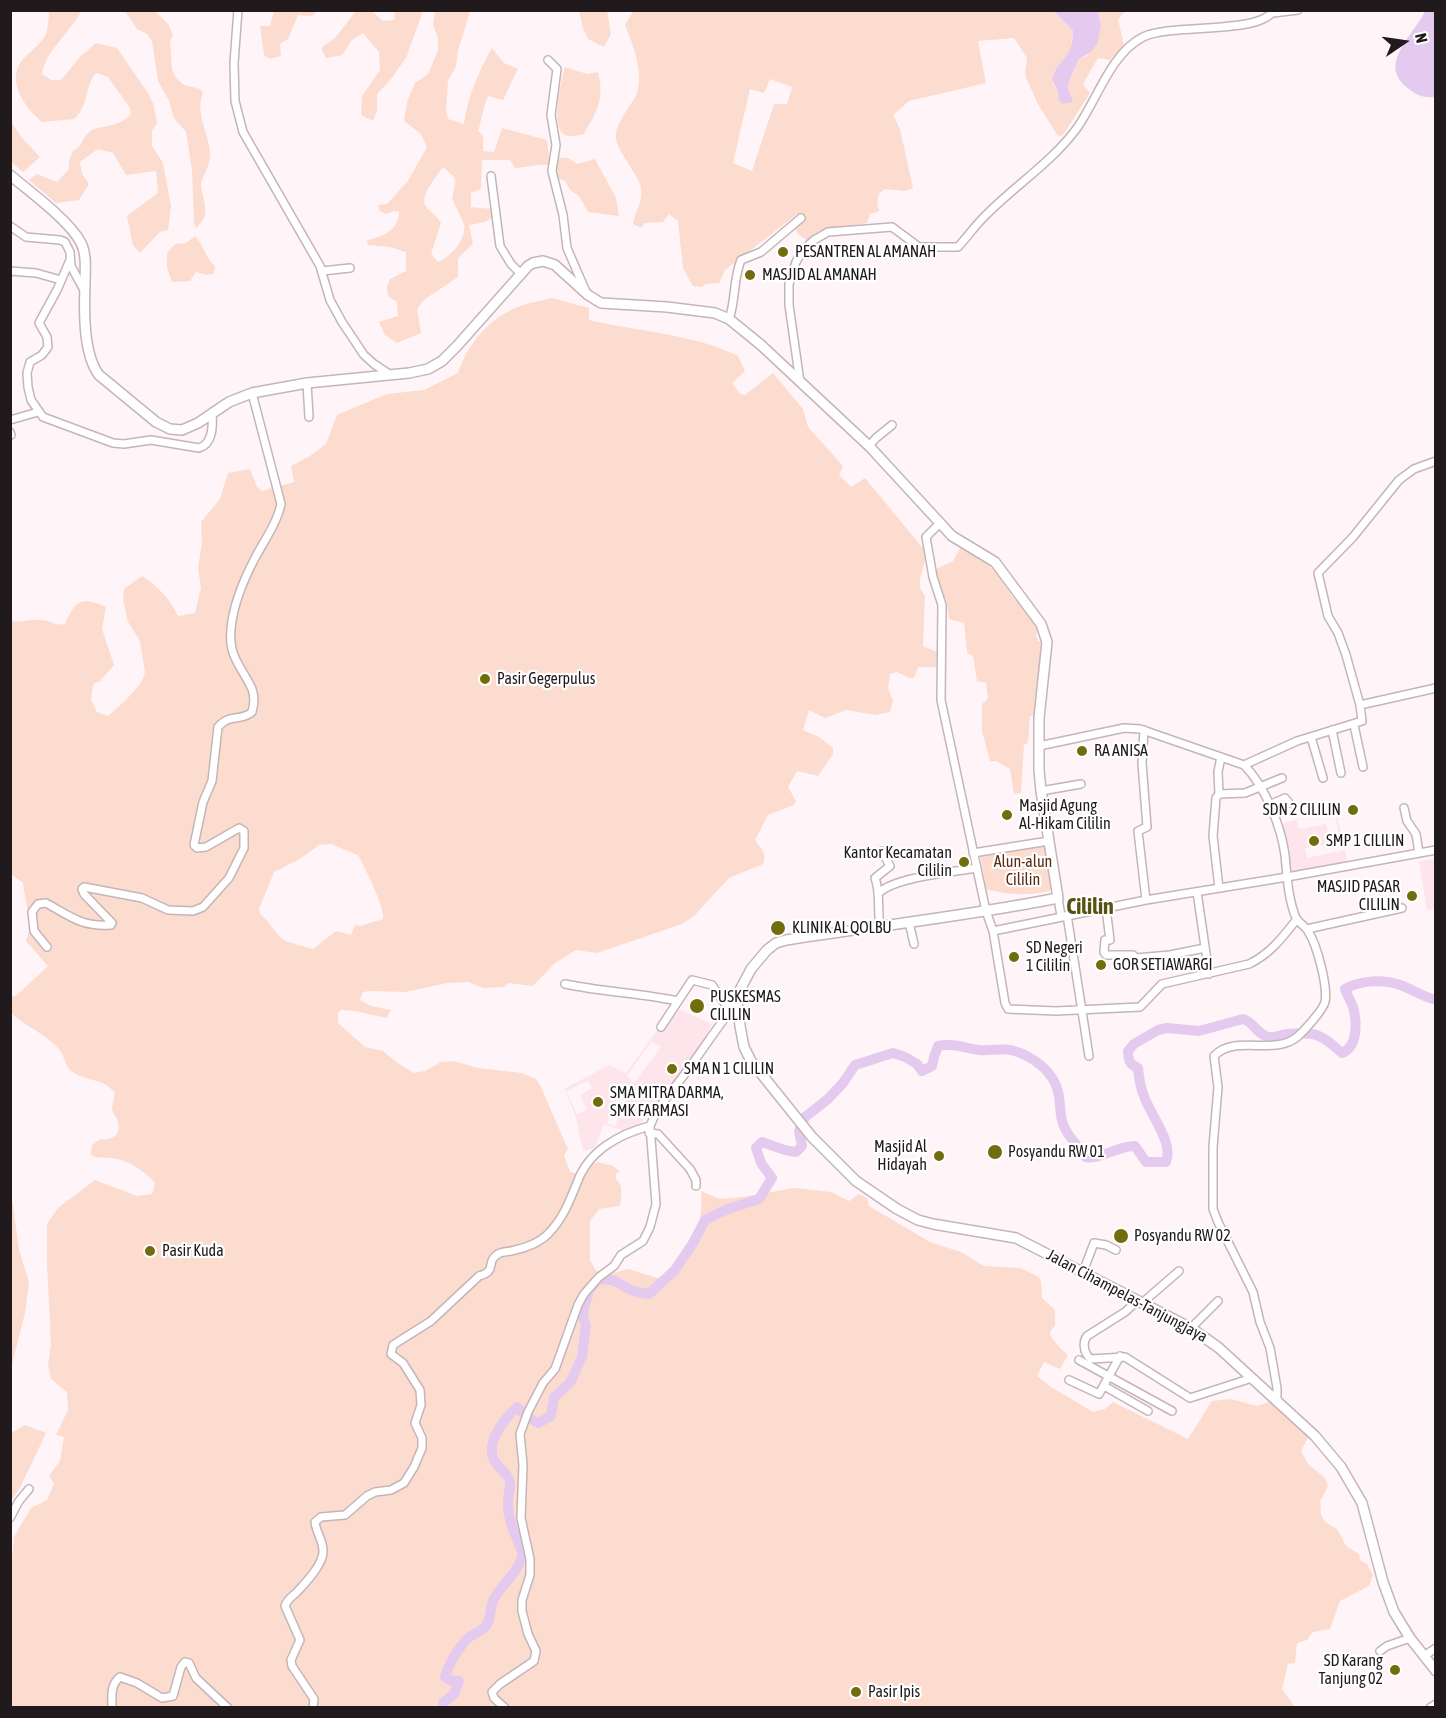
<!DOCTYPE html>
<style>
body{margin:0}
#map{position:relative;width:1446px;height:1718px;overflow:hidden;background:#fff4f7;font-family:"Asap Condensed",sans-serif}
canvas{display:block}
.frame{position:absolute;inset:0;border:12px solid #201a1c;pointer-events:none}
.north{position:absolute;left:1374px;top:12px;width:60px;height:60px;-webkit-text-stroke:4px #fff;paint-order:stroke;rotate:77deg;font-size:16px;font-weight:700;line-height:24px;text-align:center;color:#201a1c}
.north::after{content:'';display:block;margin:auto;width:21px;height:27px;background:#201a1c;clip-path:polygon(50% 0,100% 100%,50% 72%,0 100%)}
</style>
<div id="map">
<canvas width="1446" height="1718"></canvas>
<div class="frame"></div>
<div class="north">N</div>
</div>
<script>
const ctx = document.querySelector('canvas').getContext('2d');
ctx.lineJoin = 'round';
function paint(path, color) {
  ctx.fillStyle = color;
  ctx.fill(path, 'evenodd');
}
function strokePath(path, color, width, dash) {
  ctx.strokeStyle = color;
  ctx.lineWidth = width;
  ctx.lineCap = dash ? 'butt' : 'round';
  ctx.setLineDash(dash || []);
  ctx.stroke(path);
}
function drawText(font, color, halo, rows, align = 'center') {
  ctx.font = font + ' "Asap Condensed",sans-serif';
  ctx.lineWidth = 4.5;
  ctx.setLineDash([]);
  ctx.textBaseline = 'middle';
  ctx.strokeStyle = halo;
  ctx.fillStyle = color;
  for (const [text, x, y, turn = 0] of rows) {
    ctx.save();
    ctx.translate(x, y);
    ctx.rotate((+turn || 0) * Math.PI / 180);
    ctx.textAlign = isNaN(turn) ? turn : align;
    if (halo) ctx.strokeText(text, 0, 0);
    ctx.fillText(text, 0, 0);
    ctx.restore();
  }
}
paint(new Path2D(`
 M1335,809L1348,863L1289,874L1281,824ZM1335,811L1340,842H1343L1345,850L1307,858L1305,848L1330,844L1326,824L1299,829L1297,819Z
 M1435,859V909L1427,910L1419,861Z
 M674,1007L712,1024L701,1046L642,1122L627,1132L604,1124L595,1148L583,1151L575,1114L564,1089L609,1065L626,1073ZM652,1041L661,1047L634,1083L627,1076ZM588,1081L592,1088L580,1095L587,1110L577,1114L566,1091ZM623,1083L631,1086L615,1126L607,1123Z`), '#fee4eb');
paint(new Path2D(`
 M49,11H81C71,32 46,50 42,74L51,80H61L81,56L96,43L117,48L148,93L153,103L157,123L152,131V146L163,163L171,206L168,230L160,232L140,253L133,245L127,216L158,193L156,171L126,175L113,153L98,149L80,162L82,174L89,184L79,200L56,203L29,180L37,174L57,182L69,169V161L73,151C83,147 83,134 92,130C105,125 122,126 131,114L130,108L108,77L96,73C84,86 89,107 74,119L42,122C25,108 4,79 24,58C31,51 42,43 46,34C48,27 49,17 49,11Z
 M125,11H155L168,24L173,35L170,40L172,69L176,78L184,85L200,89L203,93C194,115 211,135 210,158C209,167 201,180 201,184C202,201 213,215 196,228L194,223L192,170L186,132L174,118L169,101L158,81L152,41L147,34L137,29Z
 M274,11H317L312,16L298,15L288,39L280,44L281,56L270,59L264,55L260,26H270Z
 M356,11H372L383,21L394,20L395,11H423L406,58L391,79L377,94V111L373,121L361,115L362,96L380,70L379,52L363,33L352,40L342,55L326,58L321,48L335,38Z
 M435,11H470L458,51L456,66L448,81L446,111L448,119L464,124C467,98 479,71 492,48L504,63L518,69L503,100L488,96C483,107 482,119 478,131L483,136V151L494,152L502,128L547,140L549,157L568,158L577,164L595,159L616,198L619,216L588,212L579,196L570,190L565,181L558,178L557,167C542,162 531,167 515,168L510,160H482L481,189L471,193V207L492,209L493,217L485,222L469,225L473,244L458,258V277L424,300L417,309L421,333L397,343L385,335L379,322L398,316L397,302L388,296L387,287L390,279L406,271V252L390,247L368,245L367,240C383,237 399,230 399,212L394,211L386,214L380,211L378,205L387,204L408,181L427,147L421,134L404,121L407,102L415,83L428,74L438,50V39L433,24ZM443,167C458,180 457,179 452,198C455,206 461,216 464,224C467,239 451,257 438,262L431,254L441,223C437,215 429,212 425,205C420,196 438,174 443,167Z
 M579,11H607L611,34L604,47L588,39L583,28Z
 M633,11H1054L1073,31L1070,53L1054,73L1053,83L1058,92L1059,100L1072,102L1068,88L1069,82L1074,71L1075,65L1078,60L1088,55L1101,25L1098,11H1126L1118,19L1124,45L1110,60L1098,58L1083,84L1090,93L1063,135L1058,136L1039,106L1026,78L1025,73L1027,58L1014,38L978,41L986,83L909,101L893,115L900,129L913,188L904,191L885,189L879,194L877,203L879,211L870,214L867,223L822,231L807,240L799,235L795,229L802,219L797,214L725,270L719,283L706,284L702,287L693,286L683,268L678,221L669,214L663,222L645,223L641,228L633,224C635,211 643,202 641,188C640,177 619,154 616,139C613,126 632,105 637,93C644,72 633,45 625,25ZM770,79L792,87L787,104H774L752,171L733,163L750,89L764,93Z
 M565,67L587,74L598,72C605,99 597,111 584,134C577,135 571,138 565,135C550,128 561,81 565,67Z
 M10,120L22,138L40,157L23,172L11,162Z
 M195,236C204,246 205,257 215,266L214,274L206,275L196,272L190,281L172,282L167,268V253L175,244L186,243Z
 M552,298L589,308V320C639,332 691,333 738,356L745,371L732,383L740,394L745,395L773,373L803,409L808,427L843,466L839,475L851,487L865,478L927,553L920,579V588L925,596L923,646L937,652L936,667H918L914,678H909L897,672L890,674L888,688L893,701L890,712L876,715L846,710L825,718L809,710L803,730L819,737L833,748V754L818,776L797,771L788,787L796,801L794,805L768,815L755,840C761,848 767,854 763,864L729,878L694,916L682,924L597,953L576,950L555,963L533,986L508,983L504,987L484,988L468,982L447,983L405,992L368,991L362,993L360,1000L371,1006L391,1010L387,1018C371,1015 357,1010 341,1010L338,1013V1023L365,1047L383,1051L396,1062L414,1073L425,1071L441,1062L454,1061L478,1068L522,1073L536,1079L540,1085L568,1149L564,1155L570,1172L583,1175L589,1166L598,1162L613,1166L620,1172L616,1173V1179C624,1186 621,1196 620,1206L599,1209L590,1221V1260L596,1271L613,1273L628,1269L661,1279C668,1272 671,1268 676,1260C678,1257 681,1256 683,1253C699,1234 703,1215 701,1191L720,1199L743,1197L794,1188L831,1192L849,1201L859,1194L867,1198L869,1206L930,1242L961,1252L984,1266L1020,1268L1039,1277L1041,1282L1042,1298L1055,1310V1326L1051,1330L1050,1335L1060,1348L1068,1355L1060,1369L1044,1362L1037,1376L1051,1387L1093,1412L1105,1409L1113,1402L1188,1439L1212,1401L1231,1399L1257,1406L1275,1400L1311,1432L1301,1451L1308,1464L1325,1478L1328,1486L1320,1501L1321,1515L1326,1523L1337,1529L1346,1546L1359,1554L1360,1560L1367,1564L1373,1575L1369,1586L1340,1601L1330,1629L1313,1632L1307,1640L1297,1643L1295,1663L1288,1664L1282,1689L1295,1707H11V1573L14,1537L31,1508L47,1500L54,1484L49,1476L60,1461L64,1437L56,1435L68,1410L67,1392L51,1379L48,1365L51,1344L47,1265V1224L58,1208L95,1180L137,1196L152,1194L155,1183C144,1170 127,1159 109,1158C101,1157 98,1159 91,1155L92,1145L101,1139C112,1141 121,1135 118,1122C117,1117 112,1113 112,1108C112,1104 114,1098 115,1093C103,1077 84,1082 70,1070C65,1065 64,1055 59,1049C46,1034 25,1026 11,1013L10,998L17,995L48,966L26,941L30,927L23,883L11,874V621C21,623 30,619 41,620C49,620 56,626 65,624C75,600 82,596 106,607L102,629L114,665L100,681L93,684L91,700L97,712L108,716L126,700L141,683L145,673L140,641L128,622L123,600L124,589L142,576C159,587 169,598 178,616L195,613L201,588L198,568L202,543L201,522L220,499L228,473L250,469L257,487L262,491L294,482L291,466L310,456L326,444L337,415L387,394L424,390L458,373C467,345 488,320 515,308C527,303 540,301 552,298ZM331,844L358,855C365,868 385,907 383,919L360,926L355,925L351,935L336,931L313,949C304,946 292,944 284,940C274,933 270,921 260,914L259,909L274,872L300,859L319,845Z
 M960,548C985,553 1001,580 1015,600L1020,599L1041,626L1036,635L1038,641L1044,642L1037,716H1030L1028,743L1024,745L1021,793L1014,794L1010,769L996,761H990L982,731V704L988,698L986,683L977,681L973,656L967,653L964,623L949,619L946,598L937,597L934,570L953,561Z
 M1044,843L1051,886L1050,891C1028,896 1008,895 986,889L980,854Z
 M11,1197L13,1205L19,1250L29,1282L25,1313L11,1368Z
 M25,1425L46,1433L20,1488L11,1501V1433Z`), '#fcdccf');
paint(new Path2D(`
 M1054,11H1098L1101,25L1098,42L1092,51L1078,60L1069,82L1068,88L1073,102L1063,104L1059,100L1058,92L1052,79C1060,56 1072,61 1073,31Z
 M1425,11H1436L1435,97C1425,98 1417,96 1409,89C1375,65 1415,34 1425,11Z`), '#e5caef');
strokePath(new Path2D(`
 M443,1703L454,1694L459,1681L450,1680L445,1677C449,1665 457,1650 466,1640C470,1635 479,1633 485,1627C492,1620 489,1610 493,1601C502,1582 517,1576 523,1554C516,1536 507,1520 508,1500C508,1494 511,1488 510,1482C508,1473 498,1468 494,1460C485,1442 505,1418 517,1407L526,1416L538,1423L551,1416L554,1397L570,1383L582,1357L586,1325L583,1317L584,1308L589,1290L598,1280C617,1277 619,1286 634,1291C639,1293 644,1293 649,1294L675,1270L693,1243L705,1220L728,1209L759,1199L772,1178L761,1163L756,1148L762,1142C775,1146 783,1151 796,1152L802,1146L799,1131L805,1117L828,1099L843,1083L855,1065L893,1053L905,1057L917,1064L922,1071L932,1066L934,1057L938,1046C953,1043 964,1048 979,1050C990,1051 1001,1048 1011,1050C1031,1055 1054,1071 1058,1092C1061,1102 1059,1113 1063,1124C1066,1133 1072,1139 1078,1147C1080,1151 1081,1155 1086,1157C1100,1160 1117,1146 1135,1146L1146,1162H1166C1174,1142 1150,1115 1144,1096C1140,1087 1139,1078 1138,1068C1130,1065 1128,1060 1128,1051L1134,1044L1158,1030L1167,1028L1199,1031L1243,1019C1254,1022 1257,1035 1269,1037C1274,1038 1282,1035 1287,1034C1315,1031 1321,1034 1342,1053C1357,1047 1357,1025 1354,1011C1353,1004 1347,996 1345,989C1360,980 1384,979 1400,985C1412,989 1423,997 1436,1000`), '#e5caef', 10);
const street = new Path2D(`
 M238,10L234,63L235,101L243,132L320,266L330,300L342,322L364,355L374,364L389,374
 M1273,13L1298,10
 M548,60L557,69L551,115L556,145L552,171L563,215L567,248L586,292
 M491,176L500,246L511,264L521,274
 M10,226L26,237L60,240L65,242L70,252L71,266L84,290
 M70,260L57,290L39,323L47,337L48,347L42,355L30,362L27,373L28,387L31,400L43,417L113,443L124,444L151,440L199,448C213,444 213,426 212,413
 M10,271L36,273L61,280
 M322,271L350,268
 M729,319C736,300 733,279 741,260L761,252L801,218
 M800,382L789,305V284L796,262L803,250L814,240L828,232L892,227L919,247H958C968,236 977,223 988,213C1017,184 1053,161 1077,128C1097,100 1111,53 1143,37C1172,23 1260,35 1274,10
 M307,383L309,417
 M10,420L38,412
 M10,432L11,435
 M869,446L876,438L892,425
 M939,524L926,537L933,577L942,605L941,700L986,911L993,931L1146,900L1287,877L1436,850
 M1360,705L1436,688
 M1354,725L1363,767
 M1144,730L1142,763L1147,827L1138,831L1146,900
 M1332,730L1341,773
 M1311,737L1323,778
 M1039,746L1124,728L1140,729L1244,765C1265,786 1281,826 1285,855C1287,875 1288,899 1296,918C1299,923 1305,926 1308,931C1317,945 1328,986 1325,1002C1323,1010 1304,1031 1297,1037C1274,1056 1235,1034 1214,1056L1218,1087L1213,1147V1209L1218,1222L1253,1292L1260,1322L1270,1348L1277,1388V1401
 M1244,765L1297,741L1362,721L1360,705L1346,655L1338,633L1328,616L1318,573L1353,537L1399,480L1414,469L1436,461
 M1041,791L1081,784
 M1219,794L1245,793L1282,778
 M1269,805L1285,798L1289,803
 M1404,808L1407,821L1416,834L1419,853
 M973,853L1049,841
 M1219,888L1213,836L1216,798L1219,794L1218,772L1221,757
 M880,892C897,877 953,872 976,868
 M1197,892L1209,974
 M1058,898L1061,916
 M1106,908L1110,940H1105L1104,952L1106,955H1133L1136,958L1170,955L1205,948
 M1067,915L1089,1056
 M909,922L914,944
 M880,926C877,909 881,894 875,878L890,866L882,851
 M1307,929L1402,908
 M993,931L1005,1003L1008,1009L1056,1011L1140,1007L1162,984L1249,964C1270,954 1282,938 1297,919
 M47,947L34,931L32,912L38,904L46,903C70,916 81,927 111,925L112,923L84,894L82,889L84,887L142,898L168,910L193,911L203,907L229,878L244,848V831L239,828L206,847L197,848L194,845L203,802L212,781L218,727C230,713 241,722 252,712C254,705 255,697 252,689C242,667 228,657 231,629C233,605 244,579 255,558C264,541 277,523 281,504L252,393
 M565,984C603,992 640,993 678,1001
 M661,1027L692,980L712,985L725,1004L731,1009
 M649,1133L658,1134L690,1169L696,1180V1186
 M1083,1272L1094,1243L1106,1245L1116,1250
 M1137,1301L1125,1312L1087,1336C1082,1343 1084,1354 1091,1359L1125,1357L1190,1398L1252,1378
 M1141,1304L1179,1271
 M1191,1328L1218,1301
 M1079,1360L1172,1411
 M1069,1380L1099,1394L1120,1356
 M1104,1386L1148,1411
 M10,1518L19,1501L29,1489
 M1380,1651L1387,1646L1410,1638
 M1424,1656L1436,1648
 M112,1708C112,1696 110,1685 120,1677L137,1683L162,1698L173,1696L181,1667L185,1662L189,1663L196,1678L228,1708
 M313,1708L314,1699L292,1666L291,1660L300,1640L285,1606C287,1599 292,1597 297,1592C306,1582 321,1567 323,1553C324,1541 316,1533 315,1522L321,1517L345,1515L367,1496L375,1492L391,1490L404,1483L414,1467L422,1448V1438L415,1423L421,1405L420,1390L403,1363L391,1354L393,1345L431,1321L479,1276C498,1271 485,1262 498,1254C503,1251 510,1252 515,1250C526,1248 540,1242 548,1234C563,1219 569,1202 577,1183C588,1151 619,1134 650,1126C657,1106 672,1092 684,1075C702,1051 718,1026 737,1002
 M505,1708L494,1698L492,1692L500,1684L534,1661L536,1651L528,1634L522,1611V1600L530,1575V1559L521,1518L523,1465L520,1434L528,1412L543,1383L555,1369L578,1305L584,1294L599,1277L614,1266L621,1255L643,1241L650,1227L656,1204L650,1126
 M1430,1708L1436,1704`);
const secondary = new Path2D(`
 M10,175C30,192 70,221 81,243C87,255 85,270 85,284C84,310 83,354 99,375L156,422L170,429L182,430L198,423L229,402L252,393L307,383L409,373L428,369L442,361L457,346L528,266L533,263L543,261L555,265L588,295L601,303L667,307L715,313L729,319L761,345L869,446L952,536L995,562L1041,624L1047,642L1039,718V770L1041,791L1058,898C968,916 876,926 786,940L776,943L767,950L751,969L740,990L737,1002L740,1026L744,1047L751,1061L812,1137L856,1181L897,1209L918,1220L933,1224L1016,1238L1191,1328L1219,1348L1315,1436L1341,1467L1362,1503L1383,1582L1394,1612L1410,1638L1436,1671`);
strokePath(street, '#c5b5b9', 10);
strokePath(secondary, '#c5b5b9', 12);
strokePath(street, '#fff', 7);
strokePath(secondary, '#fff', 9);
for (const [x, y, r, color] of [
 [783,252,6,"#726d0c"],
 [750,275,6,"#726d0c"],
 [485,679,6,"#726d0c"],
 [1082,751,6,"#726d0c"],
 [1353,810,6,"#726d0c"],
 [1007,815,6,"#726d0c"],
 [1314,841,6,"#726d0c"],
 [964,862,6,"#726d0c"],
 [1412,896,6,"#726d0c"],
 [778,928,8,"#726d0c"],
 [1014,957,6,"#726d0c"],
 [1101,965,6,"#726d0c"],
 [697,1006,8,"#726d0c"],
 [672,1069,6,"#726d0c"],
 [598,1102,6,"#726d0c"],
 [995,1152,8,"#726d0c"],
 [939,1156,6,"#726d0c"],
 [1121,1236,8,"#726d0c"],
 [150,1251,6,"#726d0c"],
 [1395,1670,6,"#726d0c"],
 [856,1692,6,"#726d0c"]
]) {
  const dot = new Path2D();
  dot.arc(x, y, r, 0, 2 * Math.PI);
  ctx.fillStyle = color;
  ctx.fill(dot);
  strokePath(dot, '#fff', 2);
}
drawText('16px', '#201a1c', '#fff', [
 ["PESANTREN AL AMANAH",795,252],
 ["MASJID AL AMANAH",762,275],
 ["Pasir Gegerpulus",497,679],
 ["RA ANISA",1094,751],
 ["Masjid Agung",1019,806],
 ["Al-Hikam Cililin",1019,824],
 ["SDN 2 CILILIN",1341,810,"right"],
 ["SMP 1 CILILIN",1326,841],
 ["Kantor Kecamatan",952,853,"right"],
 ["Cililin",952,871,"right"],
 ["MASJID PASAR",1400,887,"right"],
 ["CILILIN",1400,905,"right"],
 ["KLINIK AL QOLBU",792,928],
 ["SD Negeri",1026,948],
 ["1 Cililin",1026,966],
 ["GOR SETIAWARGI",1113,965],
 ["PUSKESMAS",710,997],
 ["CILILIN",710,1015],
 ["SMA N 1 CILILIN",684,1069],
 ["SMA MITRA DARMA,",610,1093],
 ["SMK FARMASI",610,1111],
 ["Masjid Al",927,1147,"right"],
 ["Hidayah",927,1165,"right"],
 ["Posyandu RW 01",1008,1152],
 ["Posyandu RW 02",1134,1236],
 ["Pasir Kuda",162,1251],
 ["SD Karang",1383,1661,"right"],
 ["Tanjung 02",1383,1679,"right"],
 ["Pasir Ipis",868,1692]
], 'left');
drawText('16px', '#5f2810', '#fff', [
 ["Alun-alun",1023,862],
 ["Cililin",1023,880]
]);
drawText('16px', '#201a1c', '#fff', [
 ["Jalan Cihampelas-Tanjungjaya",1127,1296,28]
]);
drawText('bold 22px', '#555214', '#fff', [
 ["Cililin",1090,907]
]);
</script>
